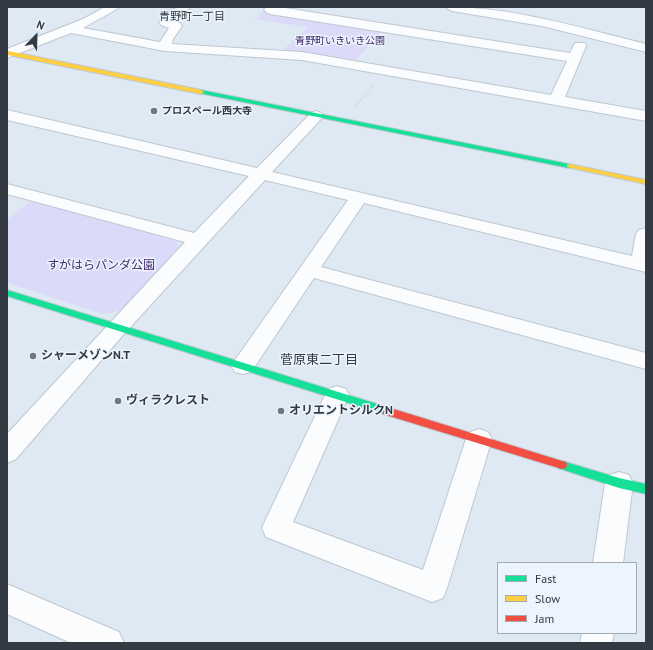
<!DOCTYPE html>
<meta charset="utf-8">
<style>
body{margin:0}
#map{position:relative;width:653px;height:650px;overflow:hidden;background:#dee9f4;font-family:"PT Sans",sans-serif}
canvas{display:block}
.frame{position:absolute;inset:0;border:8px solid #333a43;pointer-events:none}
.legend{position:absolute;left:497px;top:562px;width:140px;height:72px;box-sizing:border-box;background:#ecf4fd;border:1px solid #a2aab3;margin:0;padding:5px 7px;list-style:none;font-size:12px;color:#333a43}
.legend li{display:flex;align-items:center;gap:8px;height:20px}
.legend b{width:20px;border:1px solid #a2aab3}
.north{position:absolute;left:16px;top:16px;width:40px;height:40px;-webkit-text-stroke:3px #ecf4fd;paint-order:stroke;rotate:23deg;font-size:11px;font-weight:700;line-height:16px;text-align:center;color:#333a43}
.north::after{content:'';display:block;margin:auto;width:14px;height:18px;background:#333a43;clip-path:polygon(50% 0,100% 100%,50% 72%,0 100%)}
</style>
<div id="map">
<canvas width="653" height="650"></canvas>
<div class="frame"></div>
<ul class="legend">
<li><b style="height:5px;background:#16e098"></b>Fast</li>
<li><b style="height:5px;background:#ffcf43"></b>Slow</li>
<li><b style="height:5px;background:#f24e42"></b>Jam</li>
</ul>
<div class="north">N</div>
</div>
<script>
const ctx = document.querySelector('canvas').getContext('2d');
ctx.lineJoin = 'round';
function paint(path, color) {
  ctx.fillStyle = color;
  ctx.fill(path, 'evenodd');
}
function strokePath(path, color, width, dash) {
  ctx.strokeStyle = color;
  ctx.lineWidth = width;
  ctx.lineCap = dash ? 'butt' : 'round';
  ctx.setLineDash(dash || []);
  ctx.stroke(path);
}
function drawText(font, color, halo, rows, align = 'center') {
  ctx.font = font + ' "PT Sans","Noto Sans JP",sans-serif';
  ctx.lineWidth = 3;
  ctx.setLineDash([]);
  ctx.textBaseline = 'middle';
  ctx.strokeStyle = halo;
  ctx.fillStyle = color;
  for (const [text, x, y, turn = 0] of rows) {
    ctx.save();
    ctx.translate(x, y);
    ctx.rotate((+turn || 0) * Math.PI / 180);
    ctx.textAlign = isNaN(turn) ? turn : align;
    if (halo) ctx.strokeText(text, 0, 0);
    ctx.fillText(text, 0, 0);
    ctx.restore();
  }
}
paint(new Path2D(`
 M265,11L384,29L355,61L283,50L308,27L255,19Z
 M31,201L176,241L180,251L125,309L103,314L7,283V220Z`), '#dcdaf9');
const street = new Path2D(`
 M105,7H119L117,9L83,28L160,42L169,28L161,25L159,22C168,9 175,7 191,7L173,21L180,23L182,26L173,39L172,44L302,52L551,95L567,61L270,14L266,12L264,10L266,7H279L570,53L575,43H585L586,46L565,97L646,111V121L302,60L165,51L71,33L7,58V49L83,19Z
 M446,7C514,7 581,28 646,44V52L542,26L452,11L448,9Z
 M7,110L257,168L311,113L316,111L321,113L324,116L321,119L272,172L632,256L636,234L639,230L646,228V272L364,203L321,267L646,353V369L314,278L251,372L243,374L235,372L231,366L235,360L348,200L265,180L124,334L16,459L7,463V434L185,242L7,194V184L194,233L249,176L7,120Z
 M337,386L346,389L349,395L293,522L423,570L466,439L470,432L479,429L488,432L492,439L447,588L443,598L432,602L266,537L262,528L266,519L325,395L328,389Z
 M619,472L629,475L633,483L623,563H593L605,483L609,475Z
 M7,584L119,632L124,643H71L7,614Z
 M582,633H614L612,643H580Z`);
const fast = new Path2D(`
 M201,90L569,164L572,166L569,168L199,93L198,92Z
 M7,290L387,407L391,408L392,411L391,414L387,415L7,296Z
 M562,461L619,478L646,484V494L619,488L558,468L557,465L558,462Z`);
const slow = new Path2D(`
 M8,51L201,90L204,92L201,94L8,55Z
 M569,164L646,180V184L567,167V165Z`);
const jam = new Path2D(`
 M387,407L562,461L566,462L567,465L566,468L562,469L383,414L382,411L383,408Z`);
strokePath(street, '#bfc7d0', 2);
strokePath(fast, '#bfc7d0', 2);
strokePath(slow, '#bfc7d0', 2);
strokePath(jam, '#bfc7d0', 2);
strokePath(new Path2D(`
 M355,106L373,86`), '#d6d9dc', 1.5, [2, 2]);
strokePath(new Path2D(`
 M355,106L356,105`), '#d6d9dc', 2, [2.5, 2.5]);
paint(street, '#fafcfd');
paint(fast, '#16e098');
paint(slow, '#ffcf43');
paint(jam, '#f24e42');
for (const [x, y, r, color] of [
 [154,111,4,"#6f7781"],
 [33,356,4,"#6f7781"],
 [118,401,4,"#6f7781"],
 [281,411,4,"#6f7781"]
]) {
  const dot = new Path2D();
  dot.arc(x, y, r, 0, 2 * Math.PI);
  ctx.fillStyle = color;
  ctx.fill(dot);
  strokePath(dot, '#ecf4fd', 1.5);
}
drawText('10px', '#412a6b', '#ecf4fd', [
 ["青野町いきいき公園",340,41]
]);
drawText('bold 10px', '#333a43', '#ecf4fd', [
 ["プロスペール西大寺",162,111]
], 'left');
drawText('11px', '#333a43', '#ecf4fd', [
 ["青野町一丁目",192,17]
]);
drawText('12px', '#412a6b', '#ecf4fd', [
 ["すがはらパンダ公園",101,266]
]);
drawText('bold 12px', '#333a43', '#ecf4fd', [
 ["シャーメゾンN.T",41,356],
 ["ヴィラクレスト",126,401],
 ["オリエントシルクN",289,411]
], 'left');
drawText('13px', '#333a43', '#ecf4fd', [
 ["菅原東二丁目",319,360]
]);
</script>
